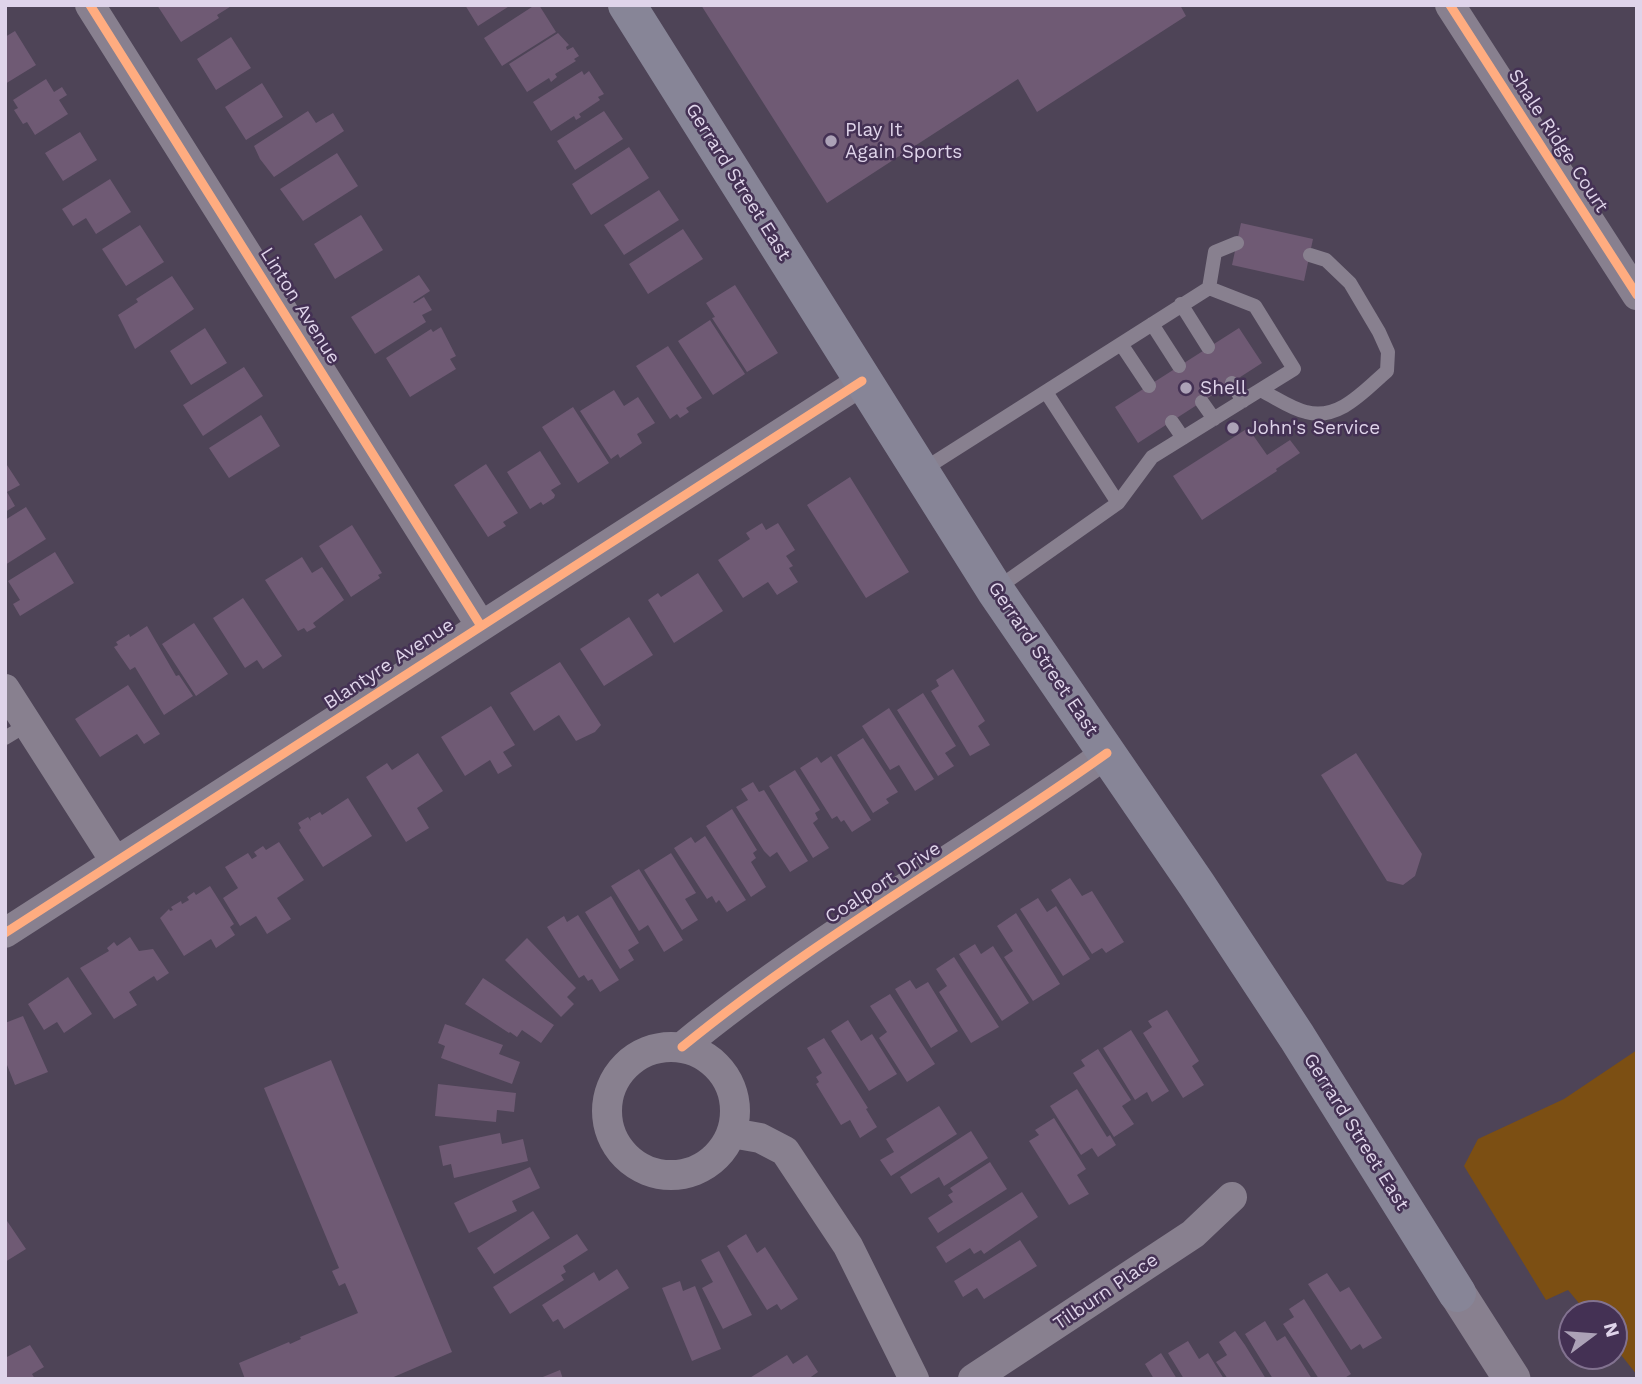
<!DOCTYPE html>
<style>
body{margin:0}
#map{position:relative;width:1642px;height:1384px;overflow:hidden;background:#4e4457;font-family:"Work Sans",sans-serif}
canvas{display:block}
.frame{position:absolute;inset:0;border:7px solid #dfd4ea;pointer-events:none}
.north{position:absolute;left:1558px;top:1300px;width:70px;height:70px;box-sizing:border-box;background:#443154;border:2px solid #827290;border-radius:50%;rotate:74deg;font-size:19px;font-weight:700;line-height:28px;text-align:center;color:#dfd4ea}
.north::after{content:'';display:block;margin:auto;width:24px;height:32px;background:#aca2b7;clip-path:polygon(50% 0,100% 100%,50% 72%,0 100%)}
</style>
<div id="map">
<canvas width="1642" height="1384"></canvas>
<div class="frame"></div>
<div class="north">N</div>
</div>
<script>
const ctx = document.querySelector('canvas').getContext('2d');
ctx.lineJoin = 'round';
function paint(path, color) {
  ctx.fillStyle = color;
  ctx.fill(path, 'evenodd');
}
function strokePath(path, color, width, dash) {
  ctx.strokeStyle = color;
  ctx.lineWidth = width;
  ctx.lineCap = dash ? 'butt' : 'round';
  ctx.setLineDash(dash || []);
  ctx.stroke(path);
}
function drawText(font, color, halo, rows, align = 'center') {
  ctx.font = font + ' "Work Sans",sans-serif';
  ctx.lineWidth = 5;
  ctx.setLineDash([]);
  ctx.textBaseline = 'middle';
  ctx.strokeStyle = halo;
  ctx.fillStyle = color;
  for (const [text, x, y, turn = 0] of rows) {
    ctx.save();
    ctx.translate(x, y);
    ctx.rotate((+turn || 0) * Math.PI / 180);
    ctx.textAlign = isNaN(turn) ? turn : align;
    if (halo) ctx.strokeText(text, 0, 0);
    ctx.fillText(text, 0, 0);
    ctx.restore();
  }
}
paint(new Path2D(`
 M1637,1050V1375L1614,1346V1314H1588L1568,1290L1546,1300L1464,1166L1478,1139L1564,1099Z`), '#7c4f13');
paint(new Path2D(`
 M157,5H233L217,15L219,18L181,42Z
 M465,5H511L478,26Z
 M535,5H539L556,32L502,66L484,38Z
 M701,5H1180L1186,16L1037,112L1018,79L827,203Z
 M15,31L36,65L5,84V37Z
 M558,33L569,45L566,47L567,50L573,47L579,56L574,59L576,61L555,74L557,77L551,82L549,78L527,92L509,64Z
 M231,37L251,68L216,90L197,59Z
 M582,71L584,75L589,71L604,94L598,97L600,100L579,114L581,117L576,120L574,116L551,131L533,102Z
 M46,79L54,92L62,87L67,95L59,100L68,114L35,135L27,122L23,124L14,110L18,108L13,100Z
 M262,83L283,117L246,140L225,107Z
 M308,111L316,123L333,113L344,131L274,177L260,159L254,146Z
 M604,111L623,139L575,170L557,141Z
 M80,132L97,160L63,181L45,153Z
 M629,147L649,178L591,215L572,184Z
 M337,153L358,186L303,221L280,189Z
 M110,179L131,212L96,234L86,218L73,226L62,209Z
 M659,190L679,220L624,255L604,225Z
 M361,215L383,250L335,279L314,244Z
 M1241,223L1313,239L1304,281L1232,265Z
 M140,225L164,262L126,286L102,249Z
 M683,229L703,259L648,294L629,264Z
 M419,275L430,291L413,302L414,303L424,297L432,310L422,315L426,322L375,354L351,317Z
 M172,276L194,309L135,349L118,315L138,302L136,299Z
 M735,285L778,353L747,372L712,318L715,317L706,303Z
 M710,320L745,374L713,395L678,341Z
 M441,327L456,356L450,359L456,369L410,397L386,358L431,329L433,332Z
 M205,328L227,363L191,385L170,351Z
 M1239,328L1262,363L1138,443L1115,407Z
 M668,346L702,398L686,408L689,412L680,418L677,414L670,419L636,366Z
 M244,367L263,396L203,436L183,405Z
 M614,390L624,406L638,397L655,423L637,434L642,443L620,458L618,454L611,459L580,411Z
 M573,407L609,463L578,483L542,427Z
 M261,415L280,446L229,478L209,448Z
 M1248,428L1267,455L1290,440L1300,453L1276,469L1277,471L1202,520L1173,476Z
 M540,451L561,484L551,490L555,495L554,498L543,505L541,502L530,509L507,472Z
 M5,462L20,485L7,492L15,506L5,512Z
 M486,464L518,513L503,522L506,526L488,537L454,485Z
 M850,477L909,572L866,598L807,505Z
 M26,507L46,539L5,565V520Z
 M762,523L766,530L778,523L795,550L786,556L793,566L789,568L798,582L777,595L768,582L743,598L718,560L750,539L746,533Z
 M352,525L382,573L378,575L380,578L351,597L319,546Z
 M55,552L74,583L20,616L13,604L20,600L8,581Z
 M302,557L312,573L322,567L344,600L313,623L316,627L307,632L304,628L298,631L265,580Z
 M698,573L723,611L674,643L648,600L658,593L661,597Z
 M243,598L282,656L263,669L257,660L245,668L213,618Z
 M629,617L653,655L604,686L580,649Z
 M194,623L228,674L196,696L162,644Z
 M147,626L176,676L179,675L193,696L164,715L135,667L130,670L114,647L118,645L116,642L129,634L130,637Z
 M560,662L601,725L595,732L576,741L559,715L534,731L510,693Z
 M953,669L985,721L978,726L990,745L970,756L931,691L939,686L936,680Z
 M128,685L160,734L144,744L137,734L100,757L75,719Z
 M923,693L956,746L945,753L954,766L938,776L897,710Z
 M491,706L515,745L503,752L512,766L498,774L490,760L465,776L441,737Z
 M889,708L934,779L915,791L899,765L890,770L862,726Z
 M863,738L898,792L886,799L889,803L873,813L837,755Z
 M418,753L443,791L417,808L429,828L406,842L366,777L387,763L392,770Z
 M1356,753L1422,854L1415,876L1403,885L1387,881L1321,775Z
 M831,756L871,820L852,832L844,820L841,822L837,816L832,819L800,768L817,757L821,763Z
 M795,770L820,810L815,813L818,819L813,823L829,848L813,858L769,786Z
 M753,782L759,792L764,790L808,861L790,872L777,852L770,857L764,851L736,807L748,800L741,789Z
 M348,798L372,836L323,867L299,830L301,828L298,823L308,817L311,821L310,818L320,812L322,815Z
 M732,809L757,850L753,853L756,858L751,862L766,887L751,897L706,826Z
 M705,836L746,900L727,912L719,900L716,903L712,896L707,899L674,848L691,837L695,843Z
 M279,842L304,880L277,898L291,919L267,934L256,916L240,926L223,898L238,888L225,867L248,853L252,859L257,856L254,852L263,846L266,850Z
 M671,853L696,893L685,899L698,920L682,930L644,870Z
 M639,869L683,940L664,952L648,925L639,931L611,886Z
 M1070,878L1082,896L1092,891L1124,942L1106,953L1102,948L1092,954L1051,890Z
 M210,886L234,924L230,927L235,935L216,948L211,939L184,956L160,918L169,909L170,911L173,910L171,907L181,901L182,904L189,900L187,897L194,892L196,895Z
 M611,896L639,943L628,950L634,960L620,969L585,912Z
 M1038,898L1047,912L1056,906L1090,959L1063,976L1020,909Z
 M1016,913L1060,984L1033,1001L1004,957L1013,951L997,926Z
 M578,915L619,980L600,992L592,979L588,981L584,975L579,978L547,927L564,916L567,922Z
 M130,937L139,951L153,949L169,973L157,981L154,976L129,992L137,1005L114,1019L80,968L109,951L107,948L114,942L117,946Z
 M527,938L576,988L567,997L574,1004L561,1017L505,960Z
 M975,944L981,954L993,946L1029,1003L1002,1021L959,954Z
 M954,957L999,1027L971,1043L939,992L947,986L936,969Z
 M68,977L92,1014L64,1033L57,1022L44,1030L28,1004Z
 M483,978L554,1025L541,1043L522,1030L517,1037L510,1032L509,1033L465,1004Z
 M910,980L916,989L928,982L958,1031L931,1048L895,989Z
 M890,994L935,1064L907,1082L879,1038L887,1032L870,1006Z
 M1167,1010L1199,1061L1192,1066L1204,1085L1183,1098L1143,1033L1152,1027L1148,1021Z
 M23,1016L48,1072L15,1085L5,1060V1023Z
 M848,1020L861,1041L872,1034L897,1074L869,1091L831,1031Z
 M445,1024L503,1045L499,1054L520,1062L512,1084L441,1058L445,1046L438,1043Z
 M1131,1030L1169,1091L1152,1102L1147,1092L1135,1100L1103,1048Z
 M824,1038L868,1108L866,1109L877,1127L860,1138L850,1120L841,1125L816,1084L819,1082L816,1077L822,1073L807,1048Z
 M1098,1049L1131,1100L1122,1106L1134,1124L1114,1137L1073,1073L1085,1066L1081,1060Z
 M331,1060L452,1352L389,1379H245L239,1363L289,1342L290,1344L301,1339L300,1337L358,1313L345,1283L339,1286L332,1271L339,1268L264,1088Z
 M438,1084L516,1093L514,1112L497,1110L496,1122L435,1116Z
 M1077,1089L1107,1137L1110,1135L1116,1145L1098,1157L1092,1148L1081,1155L1050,1106Z
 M939,1106L957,1134L891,1176L880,1160L894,1152L886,1139Z
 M1054,1118L1086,1169L1077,1175L1089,1194L1069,1205L1029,1141L1039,1135L1035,1130Z
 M971,1131L988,1158L944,1186L939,1177L911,1194L900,1177Z
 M500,1133L502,1144L523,1139L528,1161L454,1178L451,1164L443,1166L439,1146Z
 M990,1162L1007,1189L938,1233L928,1218L953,1202L948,1195L953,1192L950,1188Z
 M530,1167L540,1188L512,1201L517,1211L469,1233L454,1203Z
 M1022,1192L1038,1217L984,1254L981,1250L974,1254L970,1248L946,1263L936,1247Z
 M533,1211L550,1238L494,1274L477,1248Z
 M5,1218L26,1249L5,1262Z
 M577,1234L588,1250L563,1266L566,1272L561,1275L564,1280L510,1314L493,1287Z
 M746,1234L757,1253L765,1247L798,1299L781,1310L777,1304L767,1310L727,1246Z
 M1020,1240L1037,1266L984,1299L977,1288L963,1297L954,1281Z
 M719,1251L752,1315L723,1329L702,1288L713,1282L701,1260Z
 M617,1269L629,1288L564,1329L558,1319L553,1322L542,1305L594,1272L599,1281Z
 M1327,1273L1340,1292L1349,1287L1382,1338L1363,1349L1360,1344L1351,1350L1308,1284Z
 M680,1281L683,1291L695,1286L721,1349L692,1361L662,1288Z
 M1304,1299L1351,1374L1343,1379H1319L1283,1324L1294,1317L1289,1309Z
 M1265,1321L1277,1341L1285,1336L1312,1379H1273L1245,1334Z
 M1235,1331L1245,1345L1266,1379H1228L1216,1362L1227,1355L1219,1342Z
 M1188,1341L1199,1359L1208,1353L1224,1379H1184L1168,1353Z
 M30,1345L44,1367L32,1374L35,1379H5V1358Z
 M1161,1353L1177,1379H1154L1145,1364Z
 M787,1355L793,1364L807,1355L818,1372L808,1379H748Z
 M560,1370L563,1379H538Z`), '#6f5a74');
strokePath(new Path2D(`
 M1209,288L1215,252L1237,243
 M1181,304L1208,347
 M1152,324L1179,366
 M1121,344L1149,386
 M1232,383L1243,401
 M1260,390C1275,397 1291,409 1306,412C1339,421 1364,391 1387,371L1388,352L1379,332L1350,283L1326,260L1310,255
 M1046,392L1118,503
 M1202,402L1214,419
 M1172,422L1183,438
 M921,471L1209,288L1255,306L1294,369L1152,457L1118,503L996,589
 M5,738L28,724`), '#88808f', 14);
strokePath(new Path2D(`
 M90,5L481,626
 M1450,5L1637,295
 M5,689L115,861
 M5,933L862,381
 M607 1111a64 64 0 1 1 128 0a64 64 0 1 1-128 0Z
 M682,1047C815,938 967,853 1107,753
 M732,1133L760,1138L785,1151L848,1246L914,1379
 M973,1379L1193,1234L1232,1197`), '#88808f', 30);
strokePath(new Path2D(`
 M1457,1293L1512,1379`), '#88808f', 37);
strokePath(new Path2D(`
 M627,5L995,590L1197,885L1297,1037L1457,1293`), '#878597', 38);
strokePath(new Path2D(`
 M90,5L481,626
 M1450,5L1637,295
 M5,933L862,381
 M682,1047C815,938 967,853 1107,753`), '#ffac80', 9);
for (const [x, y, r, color] of [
 [831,141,7,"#aca2b7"],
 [1186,388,7,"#aca2b7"],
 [1233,428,7,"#aca2b7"]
]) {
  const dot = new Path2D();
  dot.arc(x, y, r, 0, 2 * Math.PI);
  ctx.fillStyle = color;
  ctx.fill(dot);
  strokePath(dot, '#443154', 2.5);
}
drawText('19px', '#dfd4ea', '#443154', [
 ["Play It",845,130],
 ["Again Sports",845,152],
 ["Shell",1200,388],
 ["John's Service",1247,428]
], 'left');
drawText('19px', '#dfd4ea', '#443154', [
 ["Shale Ridge Court",1558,141,57],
 ["Gerrard Street East",738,182,58],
 ["Linton Avenue",300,306,58],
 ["Gerrard Street East",1043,659,56],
 ["Blantyre Avenue",389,664,-33],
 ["Coalport Drive",883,883,-33],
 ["Gerrard Street East",1356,1132,58],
 ["Tilburn Place",1106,1292,-34]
]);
</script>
